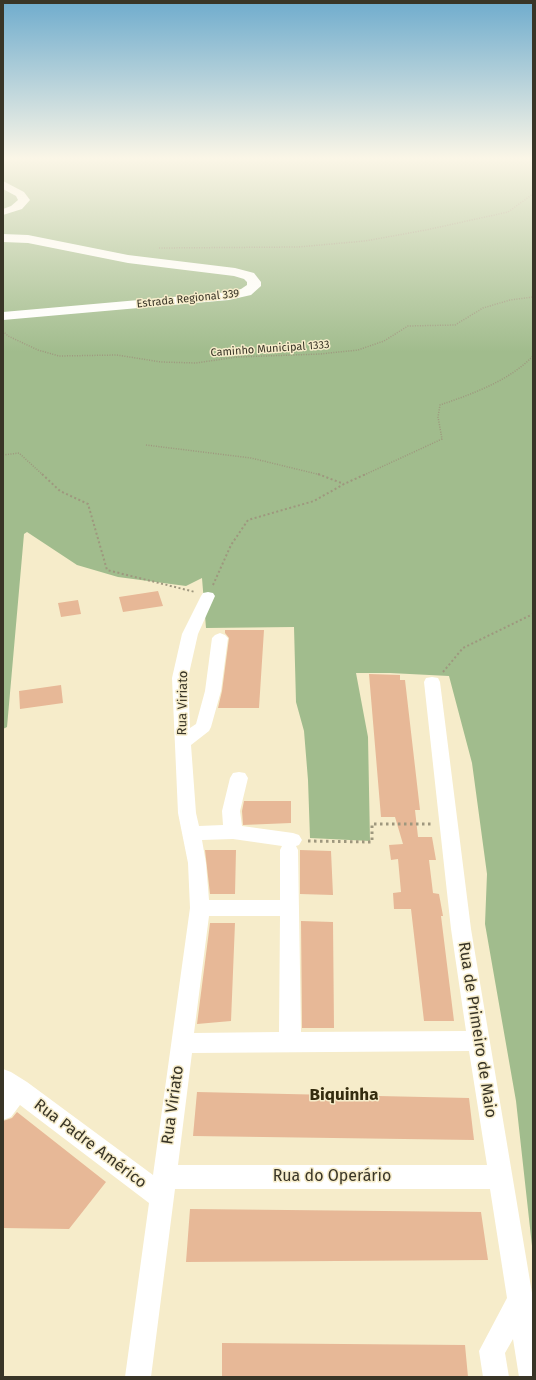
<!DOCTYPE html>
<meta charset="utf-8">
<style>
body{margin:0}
#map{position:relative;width:536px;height:1380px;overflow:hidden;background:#f6ecca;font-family:"Fira Sans",sans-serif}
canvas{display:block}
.frame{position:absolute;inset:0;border:4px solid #393527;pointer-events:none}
</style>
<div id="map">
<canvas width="536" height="1380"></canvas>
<div class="frame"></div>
</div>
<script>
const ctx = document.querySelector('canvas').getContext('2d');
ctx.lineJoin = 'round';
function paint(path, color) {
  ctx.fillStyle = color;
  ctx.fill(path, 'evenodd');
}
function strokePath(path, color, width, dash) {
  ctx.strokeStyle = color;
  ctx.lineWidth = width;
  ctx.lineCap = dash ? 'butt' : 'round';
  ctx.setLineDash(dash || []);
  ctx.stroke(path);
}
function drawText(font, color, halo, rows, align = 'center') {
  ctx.font = font + ' "Fira Sans",sans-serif';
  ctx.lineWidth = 3;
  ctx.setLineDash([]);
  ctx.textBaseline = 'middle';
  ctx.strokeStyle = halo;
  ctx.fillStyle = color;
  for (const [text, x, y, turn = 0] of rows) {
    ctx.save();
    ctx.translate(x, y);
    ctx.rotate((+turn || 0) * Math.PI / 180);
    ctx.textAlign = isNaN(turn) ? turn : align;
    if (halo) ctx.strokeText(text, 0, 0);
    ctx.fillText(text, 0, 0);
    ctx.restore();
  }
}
paint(new Path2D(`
 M3,159H533V1255L516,1101L485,924L487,874L472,763L449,676L390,673H356L368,737L370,841L310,838L308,780L304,731L296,702L294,627L206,628L202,578L186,586L118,577L77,565L27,532L24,534L7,727L3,729Z`), '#a1bc8d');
paint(new Path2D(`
 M158,591L163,606L123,612L119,597Z
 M78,600L81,614L61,617L58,603Z
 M225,630H264L259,708H218L222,691L229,638L225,633Z
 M369,674L400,675V680H405L420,810H415L418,837H432L436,860H429L433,893L439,894L443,916H441L454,1021H424L411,909H394L393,893L401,892L398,859L391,860L389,845L403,844L395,817H381Z
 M61,685L63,703L20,709L19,691Z
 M244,801H291V823L243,825L242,811Z
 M205,850H236L235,894H210Z
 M300,850L331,851L333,895L300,894Z
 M301,921L333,922L334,1028H302Z
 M210,923H235L231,1021L197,1024Z
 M197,1092L469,1098L474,1140L193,1136Z
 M17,1112L106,1182L69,1229L3,1228V1121L12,1118Z
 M190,1209L481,1212L488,1260L186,1262Z
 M222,1343L465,1345L468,1377H222Z`), '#e7b897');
strokePath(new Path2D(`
 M159,248L298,247L365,241L426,230L508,212L533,194
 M3,331L8,336L38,350L59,356L117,355L161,362L196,363L237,357L320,354L358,350L384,341L408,326L455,325L483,308L510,300L533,297
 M146,445L251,458L321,475
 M3,455L19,453L43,475
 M364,475L442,439L438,417L440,405C472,394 509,381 533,356`), '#9e977e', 1.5, [1, 1.5]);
strokePath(new Path2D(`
 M42,474L60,491L88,504L107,570L195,592
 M318,474L344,484
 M213,585L231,545L248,520L314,501L344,484L366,474
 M443,672L463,648L533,614`), '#9e977e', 2, [2, 2.5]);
strokePath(new Path2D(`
 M308,841L372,842V824H431`), '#9e977e', 3, [2.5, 3.5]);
paint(new Path2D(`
 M208,592L213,593L215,596L198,634L188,678L190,728L196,724L205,691L212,638L215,635L220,633L225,635L228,638L221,691L211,727L209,731L191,745L196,813L199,826L223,825L222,811L230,778L233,773L239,772L245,773L248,778L240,811L242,826L293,833L299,835L302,840L299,845L296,846L298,850L301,1032L466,1031L451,929L424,682L426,678L432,677L438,678L440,682L471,929L533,1299V1377H519L513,1339L505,1353L509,1377H483L479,1351L507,1298L490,1189H175L151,1377H125L149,1203L20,1105L11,1117L3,1120V1069L11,1072L27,1082L153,1175L190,908L188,863L178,813L172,678L182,634L201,596L203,593ZM233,839L282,846L280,850V900H209L206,863L202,840ZM209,916H280L279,1032L194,1033ZM469,1051L487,1165H178L192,1053Z`), '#fff');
paint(new Path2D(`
 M3,181L24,192L30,200L22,209L3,215V209L11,206L18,200L16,196L3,189Z
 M3,234L28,235L128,255L235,268L254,273L261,282V286L251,295L229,300L3,320V312L229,292L241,289L247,285V282L244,279L234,276L128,263L28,243L3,242Z`), '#fff');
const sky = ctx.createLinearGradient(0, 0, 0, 352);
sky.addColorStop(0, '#6faccd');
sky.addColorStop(0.45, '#fbf6e7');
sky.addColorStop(1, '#fbf6e700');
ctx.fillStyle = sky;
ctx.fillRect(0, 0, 536, 352);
drawText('11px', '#393527', '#f6ecca', [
 ["Estrada Regional 339",188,299,-6],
 ["Caminho Municipal 1333",270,349,-4]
]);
drawText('13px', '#393527', '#f6ecca', [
 ["Rua Viriato",183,703,-89]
]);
drawText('16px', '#393527', '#f6ecca', [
 ["Rua de Primeiro de Maio",477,1030,81],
 ["Rua Viriato",173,1105,-82],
 ["Rua Padre Américo",90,1144,37],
 ["Rua do Operário",332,1177]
]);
drawText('bold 17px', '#342c0f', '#f6ecca', [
 ["Biquinha",344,1095]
]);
</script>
